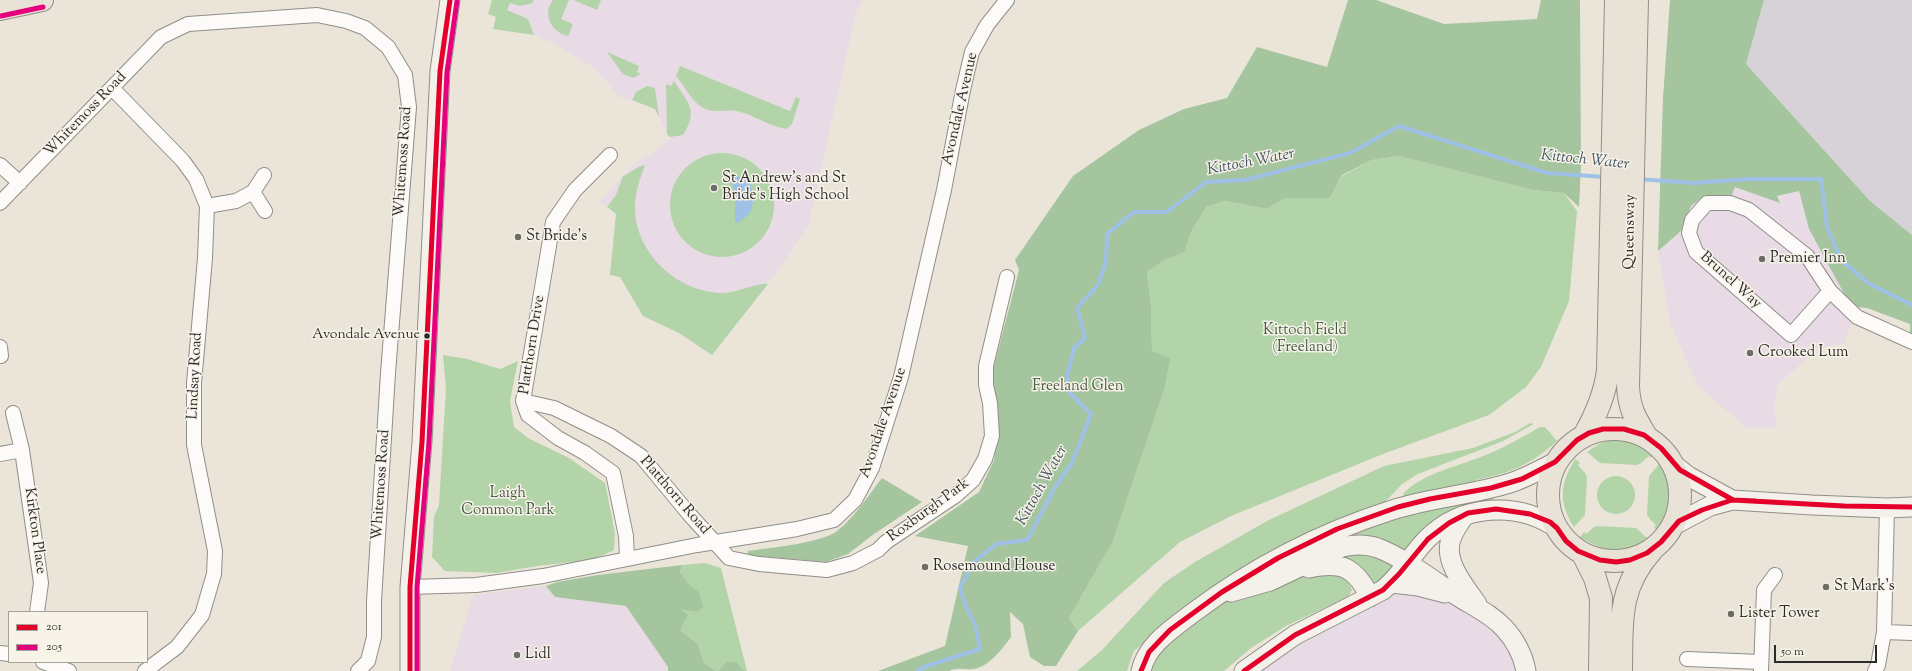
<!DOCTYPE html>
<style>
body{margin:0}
#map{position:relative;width:1912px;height:671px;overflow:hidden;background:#ebe5d9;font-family:"Sorts Mill Goudy",serif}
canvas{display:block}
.legend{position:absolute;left:8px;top:611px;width:140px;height:52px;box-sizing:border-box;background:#f7f3e8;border:1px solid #a5a39c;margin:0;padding:5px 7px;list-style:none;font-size:12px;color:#2b2b2b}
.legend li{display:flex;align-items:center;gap:8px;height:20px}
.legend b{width:20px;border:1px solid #a5a39c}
.scale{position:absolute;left:1774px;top:645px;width:103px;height:18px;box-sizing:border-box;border:2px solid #2b2b2b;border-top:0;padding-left:5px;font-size:12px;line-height:14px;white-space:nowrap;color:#2b2b2b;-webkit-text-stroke:3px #f7f3e8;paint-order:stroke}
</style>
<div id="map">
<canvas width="1912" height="671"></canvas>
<ul class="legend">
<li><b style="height:5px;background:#e4002b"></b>201</li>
<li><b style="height:5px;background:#e5007d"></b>205</li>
</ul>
<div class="scale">50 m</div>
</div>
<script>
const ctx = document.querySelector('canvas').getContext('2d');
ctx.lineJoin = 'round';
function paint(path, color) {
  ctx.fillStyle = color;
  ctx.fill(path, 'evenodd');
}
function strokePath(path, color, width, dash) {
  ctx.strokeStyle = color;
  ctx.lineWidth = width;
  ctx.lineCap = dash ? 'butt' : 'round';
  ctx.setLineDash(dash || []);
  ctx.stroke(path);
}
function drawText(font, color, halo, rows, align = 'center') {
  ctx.font = font + ' "Sorts Mill Goudy",serif';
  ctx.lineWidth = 3;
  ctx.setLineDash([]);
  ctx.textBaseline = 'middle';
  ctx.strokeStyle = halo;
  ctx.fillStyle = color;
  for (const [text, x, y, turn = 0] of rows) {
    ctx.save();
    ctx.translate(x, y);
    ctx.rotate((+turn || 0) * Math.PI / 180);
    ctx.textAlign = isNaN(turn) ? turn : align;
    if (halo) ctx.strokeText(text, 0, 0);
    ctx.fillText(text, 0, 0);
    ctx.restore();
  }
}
paint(new Path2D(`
 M511,0H863L856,13L808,226L776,273L712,355L679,333L643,316L620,277L610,275L616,214L600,201L636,162L655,152L670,138L655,109L620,97L592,66L553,43L534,35L528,19L506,11Z
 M1735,186L1779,203L1777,197L1799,191L1809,229L1847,298L1858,307L1844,344L1819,347L1777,386L1774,410L1777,427L1747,428L1698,386L1670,324L1658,251L1681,231L1691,206L1706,195L1730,197Z
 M1392,583L1479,607L1526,671H1244Z
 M546,586L555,597L626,606L668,667V671H450L473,595Z`), '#e8dbe6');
paint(new Path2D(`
 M1764,0H1912V235L1870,201L1746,64Z`), '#d7d1d8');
paint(new Path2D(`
 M492,0H533V3L520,6L510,3L507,10L528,19L534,35L493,29L496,17L488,14Z
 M553,0H569L561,19L573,24L568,36C551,32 542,14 553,0Z
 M573,0H601L597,10Z
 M607,52L639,66L637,72L641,74L633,78L623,74Z
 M680,66L790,111L796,97L800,99L792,124L786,129C769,126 754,115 737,111C723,109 711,115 699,105C689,97 684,85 676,76Z
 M674,81C688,103 699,110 683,135L670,137L667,134L666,84L671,86Z
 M647,86L655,88L659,117L655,109L632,100L636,92Z
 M670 205a52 52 0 1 1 104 0a52 52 0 1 1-104 0Z
 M1399,156L1533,190L1564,193L1577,211L1569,301L1541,367L1526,387L1489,415L1383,454L1231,516L1180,542L1078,631L1069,618L1113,541L1164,390L1152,351L1151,305L1147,272L1163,261L1185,252L1190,234L1206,207L1225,201L1267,209L1283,198H1330L1342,176L1372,160Z
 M645,165C640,179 635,192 635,207C635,254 678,293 724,293C736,293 759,282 768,284L712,355L679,333L643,316L620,277L610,275L616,214L607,207L616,195L623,176C631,173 637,166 645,165Z
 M443,355L467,359L500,369L518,361L510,401L514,427L528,438L569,458L605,483L615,533L614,550L592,560L537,566L496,573L445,571L432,557L434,517L439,505L446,388Z
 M1530,423L1534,424L1503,441L1418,474L1402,484L1384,503L1296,538L1266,553L1219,583L1188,605L1134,651L1127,671H1077L1102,650L1164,583L1195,562L1267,521L1384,466L1473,448L1515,432Z
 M1540,427H1545L1557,441C1530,465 1511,473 1476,480L1475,483L1405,498L1403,494C1420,474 1462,465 1486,455C1505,447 1523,437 1540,427Z
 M1611,440L1636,442L1656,453L1651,458L1649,456L1641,463L1637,465L1600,463L1587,452L1599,444Z
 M1575,459L1580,463L1578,465L1585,473L1587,477L1585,515L1574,527C1558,502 1560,484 1575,459Z
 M1660,463C1676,489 1675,506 1659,532L1654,527L1656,525L1649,518L1647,514L1649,476Z
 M1597 495a19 19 0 1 1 38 0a19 19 0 1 1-38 0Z
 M1480,497L1494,498L1493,502L1464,505L1425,526L1403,555L1349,537L1346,531L1385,518Z
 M1598,526L1636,528L1648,539C1622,555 1605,553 1580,537L1584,532L1586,534L1594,527Z
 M1349,550L1393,562L1394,567L1380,581L1368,587L1330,555Z
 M705,563L721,568L747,671H745L735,662H726L718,671H716L704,663L698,644L680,630L678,608L696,612L688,584L680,572L682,565Z
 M1319,572C1333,575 1347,574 1352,590L1348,597L1286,626L1251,648L1224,671H1147L1152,654L1211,605L1269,586Z`), '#b2d4a8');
paint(new Path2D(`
 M1348,0H1376L1444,24L1537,19L1541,0H1580L1581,166L1579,207L1564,193L1533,190L1399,156L1372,160L1342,175L1330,198H1284L1267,209L1225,201L1206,207L1190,234L1185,252L1163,261L1147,272L1151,305L1152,351L1170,359L1164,390L1113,541L1069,618L1078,631L1056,666H1044L1030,657L1023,624L1010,612L1011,637C1003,648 989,667 973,669C964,670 958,667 949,671H878L945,646L968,546L915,536L979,492L994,460L998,431L993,370L1019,270L1015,260L1073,176L1139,130L1184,109L1227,98L1257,47L1327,67Z
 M1670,0H1764L1746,64L1870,201L1912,235V336L1910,335V324L1867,308L1858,307L1847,299L1809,229L1799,191L1777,196L1780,203L1735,187L1731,197L1706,195L1691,206L1681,231L1658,251L1663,98Z
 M882,478L922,502L874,534L848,554L826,562L747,555L748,551C768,548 822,543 837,531C855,517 868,496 882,478Z
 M682,565L680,572L690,586L699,592L703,607L696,612L680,609L688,615L680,630L698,644L704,663L716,671H668V667L626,606L555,597L546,586L557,582L598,575Z
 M726,662H736L745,671H718Z`), '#a4c59e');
paint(new Path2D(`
 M729,175C746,175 754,184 753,200C753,205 751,212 748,215C745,218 741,220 738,223L735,222C734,212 737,200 734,190C733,184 730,184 729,175Z`), '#a0c1e6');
strokePath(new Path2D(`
 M1638,179L1693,183L1748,179H1821L1827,227L1841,260L1868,283L1912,305
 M918,671L924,667L980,649L975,625L965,604L960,588L973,563L996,544L1027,540L1055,487L1072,463L1091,414L1069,392L1067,377L1074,348L1085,338L1077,308L1098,285L1106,261L1107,234L1134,212H1167L1206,182L1245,180L1350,153L1399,126L1547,173L1606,177`), '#a0c1e6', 4);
const street = new Path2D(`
 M112,88L183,161L196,179L207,206L205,258L194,383V445L215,551L214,574L202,615L177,647L145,671
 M610,155L575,190L553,222L523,401L528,415L558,438L585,453L613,473L626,536L627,558
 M0,165L20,183
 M253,192L265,211
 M0,203L161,37L188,24L317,15L346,21L365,28L388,47L405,75L409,107L388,373L374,601V637L368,661L358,671
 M207,206L236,201L253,192L264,175
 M1830,291L1791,335L1696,252L1689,233L1692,220L1707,203H1730L1749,210L1807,256L1830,291L1857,317L1912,342
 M0,347L1,356
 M523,401L554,408L611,436L641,456L689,514L729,558L759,564L827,570L853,563L878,550L886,542L955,496L973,480L985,459L992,436L990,403L986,385V366L1007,277
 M13,413L22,450L41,583L37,612
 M0,454L22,450
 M410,587L476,585L543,576L697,545L797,529L834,520L855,500L872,468L901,377L944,190L963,90L972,52L987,25L1007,0
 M1884,632L1912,633
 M0,653L9,654
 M1687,659L1761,662
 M43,662L69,671
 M1761,671L1764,590L1775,575
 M1875,671L1878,665L1884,632L1887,508`);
const secondary = new Path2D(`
 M1674,465L1688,476L1732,500
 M1465,515C1460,522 1454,530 1451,539C1443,561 1465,587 1477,604
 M1674,525L1710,506L1732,500L1812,505L1887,508L1912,507
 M1309,568C1342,561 1355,567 1370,597
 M1392,583L1418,586L1445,593
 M1231,592L1270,581L1342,547C1355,544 1367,544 1378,548C1408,560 1433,581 1459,597C1475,607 1491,614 1504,628C1515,640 1523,655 1526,671
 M410,671V587L422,442L440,71L450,0
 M1141,671C1146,645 1173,628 1194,612C1254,567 1320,533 1392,510C1430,498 1471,495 1510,483C1526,478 1541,469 1556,462
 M1244,671L1295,635L1383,590C1401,576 1411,555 1427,539C1462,504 1517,501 1557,528`);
const highway = new Path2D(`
 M1637,0L1628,386C1629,408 1635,418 1646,436
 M0,9L42,0
 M1548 495a66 66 0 1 1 132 0a66 66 0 1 1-132 0Z
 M1584,436C1596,415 1605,395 1608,370L1616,0
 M1583,554L1595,578L1601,598L1600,671
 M1621,671C1622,623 1617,589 1652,550`);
strokePath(street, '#918e88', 16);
strokePath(secondary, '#918e88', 21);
strokePath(highway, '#918e88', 24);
strokePath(street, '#fcfbf9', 14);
strokePath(secondary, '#f4f1eb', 19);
strokePath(highway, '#e9e2d6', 22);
strokePath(new Path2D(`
 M410,671V587L422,442L440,71L450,0
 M1141,671L1149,652L1170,630L1222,592L1278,558L1337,529L1398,507L1430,499L1491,488L1522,479L1555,462L1577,440L1589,433L1603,429H1624L1644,435L1661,448L1680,470L1733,500L1844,506L1912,507
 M1244,671L1295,635L1383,590L1399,574L1428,539L1449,523L1468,513L1496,509L1530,514L1550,522L1557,528L1566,541L1578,551L1600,560L1616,562L1630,560L1647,553L1661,542L1679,521L1702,510L1732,500L1756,501`), '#e4002b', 5);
strokePath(new Path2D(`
 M1,16L43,7
 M417,671V587L429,442L447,72L457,1`), '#e5007d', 5);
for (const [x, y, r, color] of [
 [714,188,4,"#6e6c68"],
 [518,237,4,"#6e6c68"],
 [1762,259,4,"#6e6c68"],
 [427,336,3.5,"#2b2b2b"],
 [1750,353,4,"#6e6c68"],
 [925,567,4,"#6e6c68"],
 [1826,587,4,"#6e6c68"],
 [1731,614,4,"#6e6c68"],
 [517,655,4,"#6e6c68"]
]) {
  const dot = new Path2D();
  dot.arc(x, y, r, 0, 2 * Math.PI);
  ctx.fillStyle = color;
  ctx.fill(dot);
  strokePath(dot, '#f7f3e8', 1.5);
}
drawText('14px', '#2b2b2b', '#f7f3e8', [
 ["Avondale Avenue",420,336]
], 'right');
drawText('15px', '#2b2b2b', '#f7f3e8', [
 ["Avondale Avenue",961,109,-77],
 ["Whitemoss Road",86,115,-46],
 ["Whitemoss Road",404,162,-86],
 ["Queensway",1631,232,-89],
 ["Brunel Way",1730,281,42],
 ["Platthorn Drive",533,345,-81],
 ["Lindsay Road",196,376,-87],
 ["Avondale Avenue",884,423,-71],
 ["Whitemoss Road",382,485,-86],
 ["Platthorn Road",674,496,49],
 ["Roxburgh Park",929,511,-36],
 ["Kirkton Place",34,531,82]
]);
drawText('15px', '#2b2b2b', '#f7f3e8', [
 ["St Andrew's and St",722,179],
 ["Bride's High School",722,196],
 ["St Bride's",526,237],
 ["Premier Inn",1770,259],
 ["Crooked Lum",1758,353],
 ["Rosemound House",933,567],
 ["St Mark's",1834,587],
 ["Lister Tower",1739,614],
 ["Lidl",525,655]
], 'left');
drawText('15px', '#455a44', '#f7f3e8', [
 ["Kittoch Field",1305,331],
 ["(Freeland)",1305,348],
 ["Freeland Glen",1078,387],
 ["Laigh",508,494],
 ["Common Park",508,511]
]);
drawText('italic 16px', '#445465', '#f7f3e8', [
 ["Kittoch Water",1585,161,6],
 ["Kittoch Water",1251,163,-11],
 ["Kittoch Water",1043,486,-61]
]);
</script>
